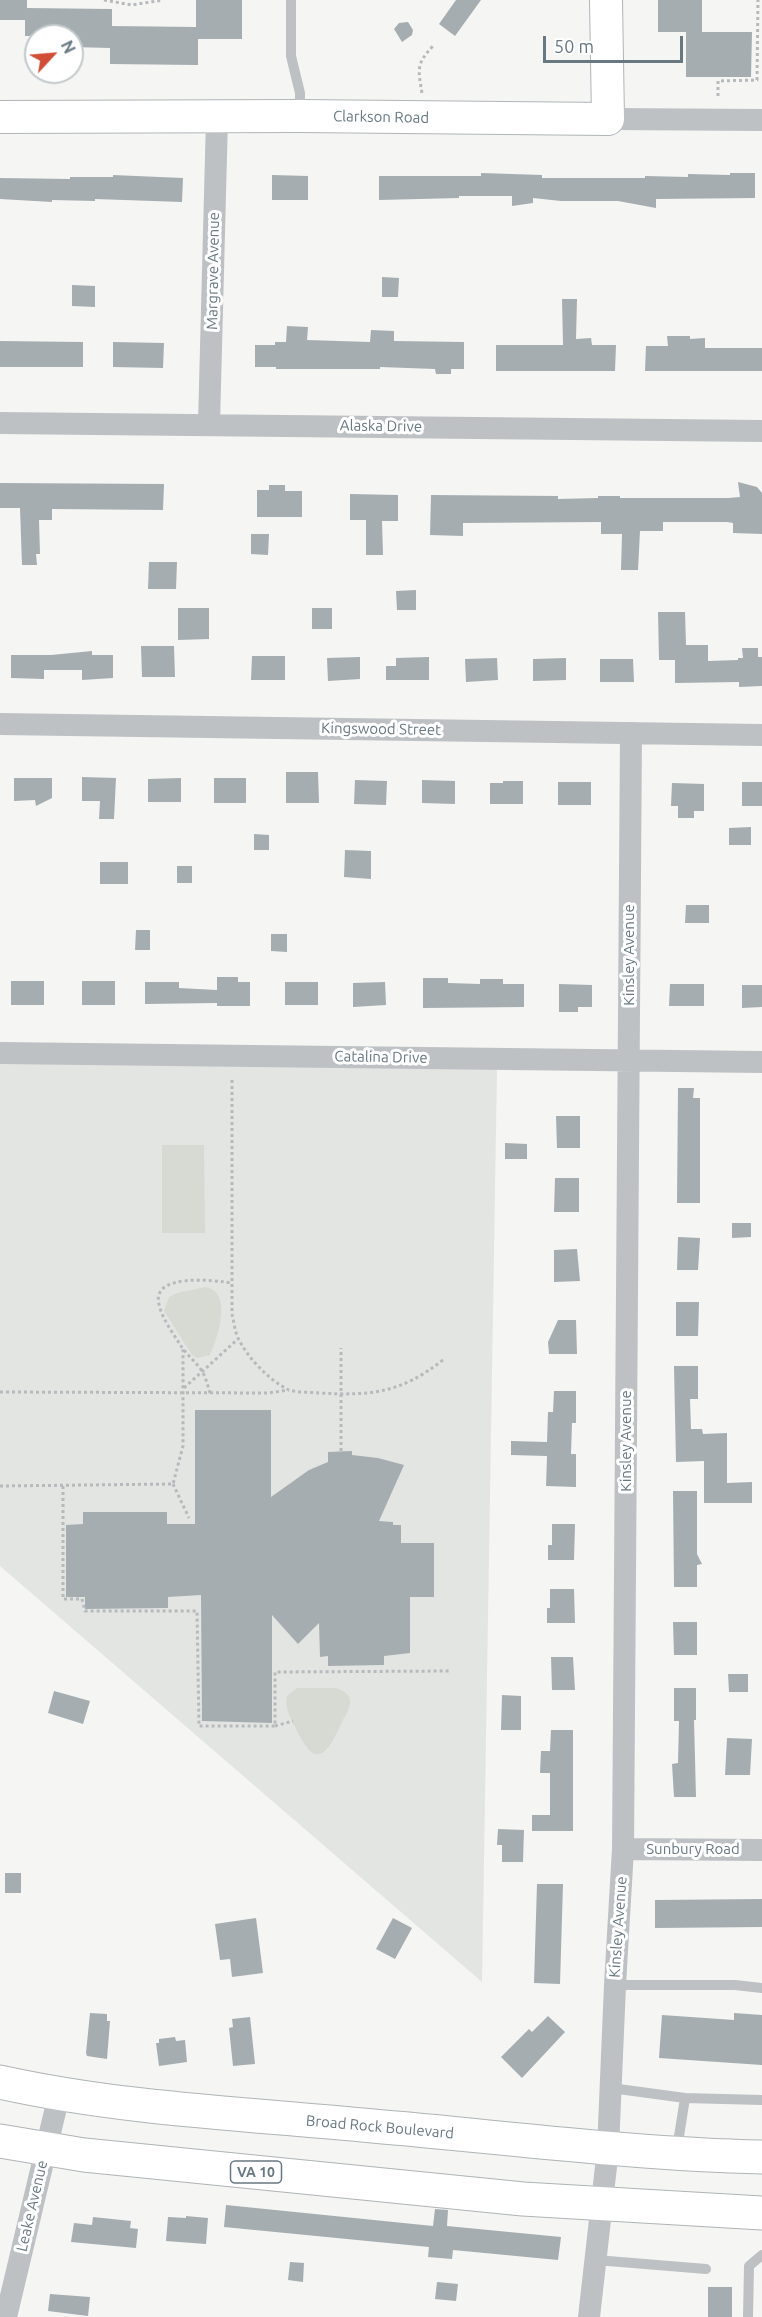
<!DOCTYPE html>
<style>
body{margin:0}
#map{position:relative;width:762px;height:2317px;overflow:hidden;background:#f5f5f3;font-family:Ubuntu,sans-serif}
canvas{display:block}
.north{position:absolute;left:24px;top:24px;width:60px;height:60px;box-sizing:border-box;background:#fff;border:2px solid #c3c9cc;border-radius:50%;rotate:64deg;font-size:16px;font-weight:700;line-height:24px;text-align:center;color:#687880}
.north::after{content:'';display:block;margin:auto;width:21px;height:27px;background:#d04d37;clip-path:polygon(50% 0,100% 100%,50% 72%,0 100%)}
.scale{position:absolute;left:543px;top:36px;width:140px;height:27px;box-sizing:border-box;border:3px solid #687880;border-top:0;padding-left:8px;font-size:18px;line-height:21px;white-space:nowrap;color:#687880;-webkit-text-stroke:4px #fff;paint-order:stroke}
</style>
<div id="map">
<canvas width="762" height="2317"></canvas>
<div class="north">N</div>
<div class="scale">50 m</div>
</div>
<script>
const ctx = document.querySelector('canvas').getContext('2d');
ctx.lineJoin = 'round';
function paint(path, color) {
  ctx.fillStyle = color;
  ctx.fill(path, 'evenodd');
}
function strokePath(path, color, width, dash) {
  ctx.strokeStyle = color;
  ctx.lineWidth = width;
  ctx.lineCap = dash ? 'butt' : 'round';
  ctx.setLineDash(dash || []);
  ctx.stroke(path);
}
function drawText(font, color, halo, rows, align = 'center') {
  ctx.font = font + ' Ubuntu,sans-serif';
  ctx.lineWidth = 6;
  ctx.setLineDash([]);
  ctx.textBaseline = 'middle';
  ctx.strokeStyle = halo;
  ctx.fillStyle = color;
  for (const [text, x, y, turn = 0] of rows) {
    ctx.save();
    ctx.translate(x, y);
    ctx.rotate((+turn || 0) * Math.PI / 180);
    ctx.textAlign = isNaN(turn) ? turn : align;
    if (halo) ctx.strokeText(text, 0, 0);
    ctx.fillText(text, 0, 0);
    ctx.restore();
  }
}
paint(new Path2D(`
 M0,1062L497,1069L482,1982L0,1566Z`), '#e3e5e3');
paint(new Path2D(`
 M162,1145H204L205,1233H162Z
 M205,1287C233,1291 218,1338 210,1355L197,1358L192,1355L164,1311L169,1297L177,1293Z
 M297,1688H336C342,1690 349,1693 350,1700C351,1708 343,1719 340,1726C326,1757 315,1768 297,1731C292,1720 284,1709 287,1696Z`), '#d6dad2');
paint(new Path2D(`
 M0,0H27V8L112,9V26L196,27V0H242V39H198V65L110,64V48L72,47V36H25V20H0Z
 M456,0H481L455,36L439,24Z
 M658,0H702V32H752L751,77H686V32H658Z
 M408,22L413,30L412,35L402,42L394,29L399,23Z
 M481,173L542,175V178H645V176L688,177V174L730,175V173H755V198L656,199V208L618,201H561L533,198V203L512,206V196H459V198L379,200V176H481Z
 M113,175L183,178L182,202L95,199V201L52,200V202L0,199V178L70,179V177H113Z
 M272,175L308,176V200H272Z
 M382,277L399,278L398,297H382Z
 M72,285L95,286V307L72,306Z
 M562,299H577L576,339L591,338L592,345H616L615,371H496V345H563Z
 M287,326L308,327L307,340L370,342L371,330L394,331V341L464,342V369H451V374H436L435,369L380,367V369H276V367H255V345H275V342H286Z
 M667,336H690V339L705,338V348H762V371H645L646,346H668Z
 M0,341L83,342V367H0Z
 M113,342L164,343L163,368L113,367Z
 M738,482L757,487L762,493V534L733,533V523L727,522H663V531H640L638,570H621L622,534H601V522L463,523V536L430,535L431,495L558,496V499L598,498V496H620V498H728L740,497Z
 M0,483L164,484L163,510L52,509V520H39L40,554H36L37,565H22L20,508H0Z
 M269,485H285V491H302V517H257V490H269Z
 M350,494L398,495V521H382L383,555H366V520H350Z
 M251,534H269L268,555L251,554Z
 M149,562H177L176,589H148Z
 M416,590V610H397L396,591Z
 M178,608H209V639L178,640Z
 M312,608H332V629H312Z
 M658,612H685L686,645H708V661L738,660V658H743L742,648H758V657H762V686L739,687V682L675,683V660H659Z
 M141,646H174L175,677H142Z
 M92,651V655H113V678L82,680V670H44V679L11,678V655H51Z
 M252,656H285V680H251Z
 M360,657V679L328,681L327,658Z
 M429,657V680H386V666H396V658Z
 M497,658L498,680L466,682L465,659Z
 M566,658V680L533,681V659Z
 M600,659H633L634,682H600Z
 M286,772H318L319,803H286Z
 M82,777L116,778L114,819H99L100,801H82Z
 M14,778H52V798L36,806L35,800L14,801Z
 M181,778V802H148V779Z
 M214,778H246V803H214Z
 M355,780L387,781L386,805L354,804Z
 M422,780L455,781V804L422,803Z
 M503,781H523V804H490V783H503Z
 M558,782H591V805H558Z
 M742,782H762V806H742Z
 M672,783L704,784V811H694V818H678V806H671Z
 M751,827V845H729V828Z
 M254,834L269,835V850H254Z
 M345,850L371,851V879L344,877Z
 M100,862H128V884H100Z
 M177,866H192V883H177Z
 M686,905H709V923H685Z
 M136,930H150V950H135Z
 M271,934H287V952L271,951Z
 M217,977H238V982H250V1006H217V1003L145,1004V982H179V988L217,990Z
 M423,978H448V983L480,984V979H503V984H524V1007L423,1008Z
 M11,981H44V1005H11Z
 M82,981H115V1005H82Z
 M285,982H318V1005H285Z
 M385,982L386,1005L353,1007V983Z
 M559,984L592,985V1007H578V1012H559Z
 M670,984H704V1006H669Z
 M742,985H762V1007L742,1008Z
 M678,1088H694L693,1098H700V1203H677Z
 M556,1116H580V1148H557Z
 M505,1143L527,1144V1159H505Z
 M555,1178H579V1212H554Z
 M732,1223H751V1237L732,1238Z
 M678,1237L700,1238L698,1270H677Z
 M577,1249L580,1281L554,1282V1250Z
 M676,1302H699L698,1336H676Z
 M558,1320H576L577,1354H549L548,1342Z
 M674,1366H698V1399H690L691,1429H702L703,1434L727,1433V1483L752,1482V1503H704V1461L676,1462Z
 M554,1391H576V1423H572L571,1454H576V1487L546,1486L547,1456L511,1455V1441L547,1442L548,1412H553Z
 M195,1410H271V1497L309,1470L328,1462V1452L352,1451V1455L378,1458L404,1465L379,1521L393,1522V1525H401V1543H434V1597H410V1653L384,1656V1665L328,1666V1656L320,1657L319,1623L298,1644L272,1615V1723L202,1721L201,1595L168,1597V1608L85,1609V1597H66V1525L83,1524V1512H167V1524H195Z
 M673,1491H697V1554L702,1564L697,1565V1587H674Z
 M552,1524H575L574,1560H548V1545H552Z
 M550,1589H574L575,1623H547V1608H550Z
 M673,1622H697V1655H674Z
 M551,1657H573L575,1690H552Z
 M728,1674H748V1692H729Z
 M674,1688H696V1720H694L696,1797H674L672,1764L678,1763L679,1721H674Z
 M54,1691L90,1701L83,1724L48,1713Z
 M502,1695L521,1696V1730H501Z
 M551,1730H573V1831H532V1815H550V1773H540L541,1751H550Z
 M727,1738L752,1739L750,1775H725Z
 M498,1829L524,1830L523,1862H502V1845H497Z
 M5,1873H21V1893H5Z
 M537,1884H563L560,1984L534,1983Z
 M762,1899V1927L655,1928V1900Z
 M256,1918L263,1973L232,1977L230,1959L220,1960L215,1924Z
 M393,1918L412,1928L395,1959L376,1949Z
 M90,2013L107,2014V2021H110L107,2059L87,2056L86,2053Z
 M734,2013L762,2015V2065L659,2058L662,2015L734,2020Z
 M548,2016L565,2032L522,2078L501,2057L529,2029L532,2032Z
 M250,2017L255,2064L233,2066L229,2028L233,2027L232,2019Z
 M175,2037L176,2041L185,2040L187,2062L159,2066L156,2043H159V2039Z
 M226,2205L433,2226L435,2209L448,2210L447,2226L561,2237L558,2260L453,2250L452,2259L428,2257L429,2247L224,2227Z
 M186,2216L208,2218L206,2244L166,2241L168,2217L186,2218Z
 M93,2217L131,2221L130,2228L138,2229L136,2248L71,2242L74,2223L92,2225Z
 M290,2262L304,2263L303,2282L288,2280Z
 M437,2282L458,2284L456,2301L435,2299Z
 M708,2287H732V2317H708Z
 M50,2294L90,2297L88,2316L48,2311Z`), '#a5adb1');
const secondary = new Path2D(`
 M0,117L300,116L608,119L606,0`);
const primary = new Path2D(`
 M0,2082C122,2109 249,2114 373,2126C503,2137 632,2154 762,2157
 M0,2141L84,2155L523,2199L762,2213`);
strokePath(secondary, '#b0b5b8', 34);
strokePath(primary, '#afb4b6', 35);
strokePath(new Path2D(`
 M104,0L132,5L163,0
 M422,93C418,69 416,64 433,46
 M718,96V81L757,80L758,0
 M232,1080V1314C234,1322 235,1333 239,1340C249,1359 268,1379 287,1389C295,1393 309,1392 319,1393C371,1396 401,1393 443,1360
 M184,1388L238,1339
 M0,1392L268,1393L289,1390
 M210,1393C208,1386 206,1378 202,1371C196,1362 187,1355 181,1346C173,1333 162,1319 159,1304C151,1273 214,1280 232,1283
 M341,1451V1348
 M173,1484L189,1518
 M0,1486L173,1484L183,1446V1348
 M63,1486V1599H82L85,1611H197L199,1726H275V1672L451,1671
 M275,1726L293,1721`), '#b7babc', 3, [3, 3]);
strokePath(new Path2D(`
 M291,0V56L300,93V113
 M615,1985H735L762,1988
 M611,2088L685,2098
 M677,2149L685,2098L762,2100
 M596,2260L706,2269
 M748,2317L749,2266L762,2255`), '#bdc1c4', 10);
strokePath(new Path2D(`
 M608,119L762,120
 M0,423L762,431
 M209,424L217,118
 M0,724L762,735
 M0,1053L762,1062
 M623,1849L762,1850
 M6,2317L59,2095
 M589,2317L608,2149L615,1985L623,1849L631,733`), '#bdc1c4', 22);
strokePath(secondary, '#fff', 32);
strokePath(primary, '#fff', 33);
for (const [x, y, w] of [
 [256,2172,51]
]) {
  const box = new Path2D();
  box.roundRect(x - w / 2, y - 11, w, 22, 4.5);
  ctx.fillStyle = '#fff';
  ctx.fill(box);
  strokePath(box, '#687880', 1.5);
}
drawText('bold 14px', '#687880', null, [
 ["VA 10",256,2172]
]);
drawText('15px', '#687880', '#fff', [
 ["Clarkson Road",381,117,1],
 ["Margrave Avenue",213,271,-89],
 ["Alaska Drive",381,426,1],
 ["Kingswood Street",381,729,1],
 ["Kinsley Avenue",629,955,-90],
 ["Catalina Drive",381,1057,1],
 ["Kinsley Avenue",626,1441,-90],
 ["Sunbury Road",693,1849],
 ["Kinsley Avenue",618,1927,-86],
 ["Broad Rock Boulevard",380,2127,5],
 ["Leake Avenue",32,2206,-77]
]);
</script>
